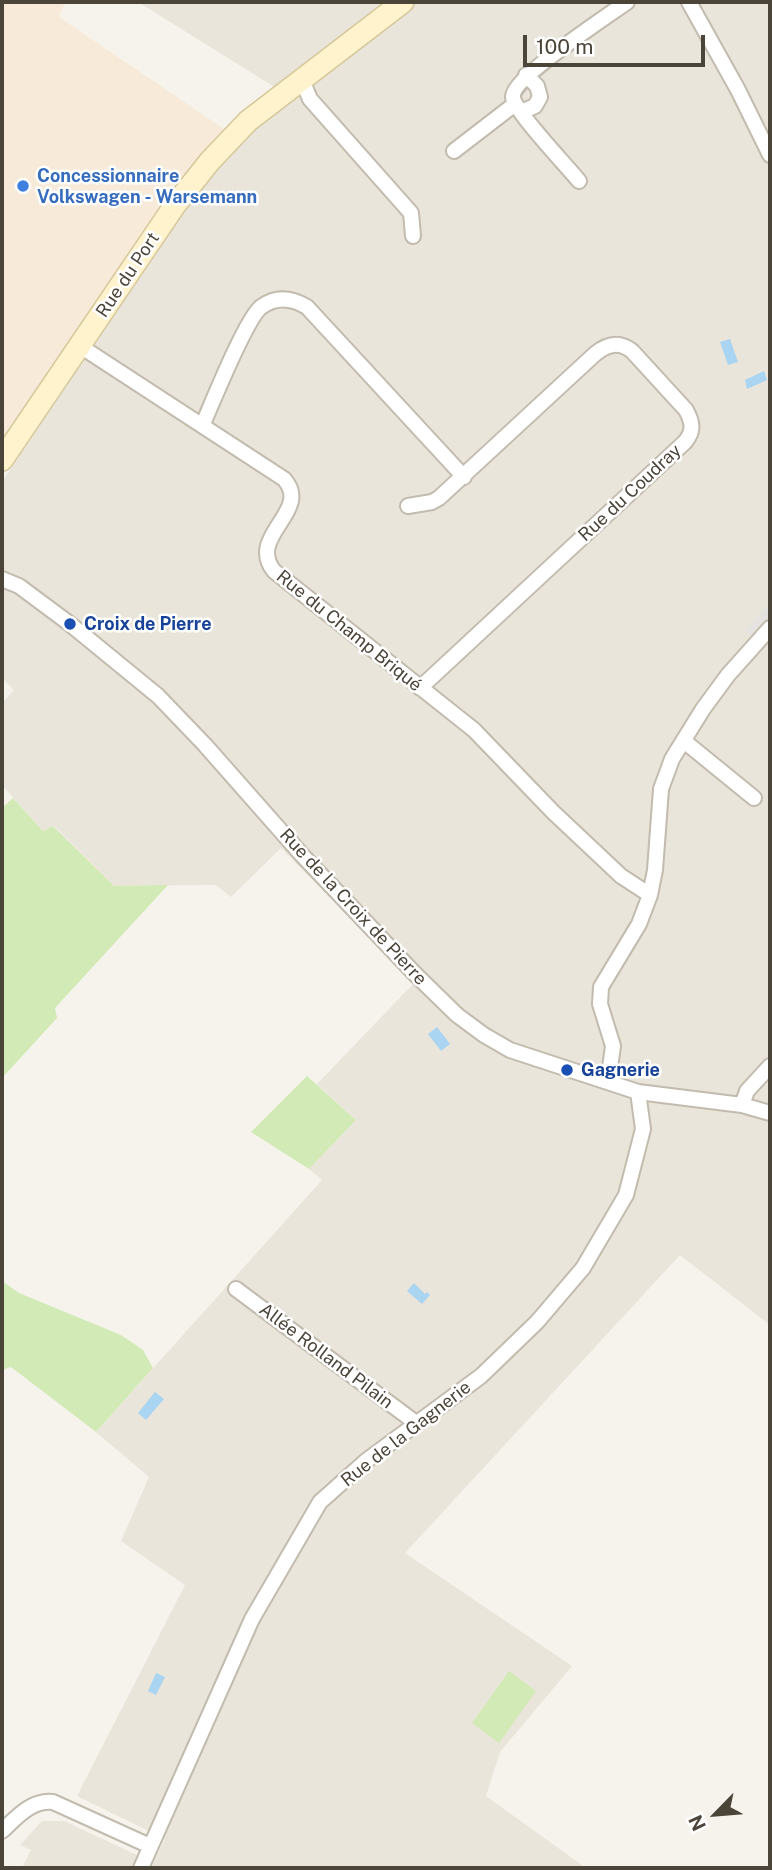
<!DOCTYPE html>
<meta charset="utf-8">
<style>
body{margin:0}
#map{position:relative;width:772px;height:1870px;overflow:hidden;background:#f6f3ec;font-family:"Public Sans",sans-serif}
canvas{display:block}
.frame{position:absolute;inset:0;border:4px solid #4b4439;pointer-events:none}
.north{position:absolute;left:681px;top:1779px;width:70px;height:70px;-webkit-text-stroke:5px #fff;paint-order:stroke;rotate:245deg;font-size:19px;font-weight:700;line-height:28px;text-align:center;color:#4b4439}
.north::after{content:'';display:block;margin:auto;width:24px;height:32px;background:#4b4439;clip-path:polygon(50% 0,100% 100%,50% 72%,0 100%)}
.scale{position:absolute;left:523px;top:35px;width:182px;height:32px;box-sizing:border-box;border:4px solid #4b4439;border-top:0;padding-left:9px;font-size:21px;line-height:24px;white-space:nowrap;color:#4b4439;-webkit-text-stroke:5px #fff;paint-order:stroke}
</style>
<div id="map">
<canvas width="772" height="1870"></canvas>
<div class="frame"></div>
<div class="north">N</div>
<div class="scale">100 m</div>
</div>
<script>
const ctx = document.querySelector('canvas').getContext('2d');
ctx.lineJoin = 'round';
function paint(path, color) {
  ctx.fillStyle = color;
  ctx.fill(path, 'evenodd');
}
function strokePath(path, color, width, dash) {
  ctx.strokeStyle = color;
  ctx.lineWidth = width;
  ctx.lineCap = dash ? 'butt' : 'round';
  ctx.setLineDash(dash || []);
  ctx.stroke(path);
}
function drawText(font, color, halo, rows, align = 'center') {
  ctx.font = font + ' "Public Sans",sans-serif';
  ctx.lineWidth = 5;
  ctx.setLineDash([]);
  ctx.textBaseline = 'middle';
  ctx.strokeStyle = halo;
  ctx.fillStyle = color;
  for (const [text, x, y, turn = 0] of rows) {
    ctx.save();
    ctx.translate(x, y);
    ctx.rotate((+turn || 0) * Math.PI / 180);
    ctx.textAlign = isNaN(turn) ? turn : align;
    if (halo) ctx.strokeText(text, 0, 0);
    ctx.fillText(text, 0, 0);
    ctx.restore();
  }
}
paint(new Path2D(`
 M138,2H770V1325L680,1255L405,1553L572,1666L500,1752L486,1796L586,1868H151L165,1839L77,1796L185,1585L121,1541L149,1477L96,1432L322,1180L309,1169L356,1120L317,1084L414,983L281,848L231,897L216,885L114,886L54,826L43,831L2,785V703L14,690L2,678V482L178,213L284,93Z
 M42,1821H64L137,1855L131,1868H22L31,1850L20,1845Z`), '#eae5da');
paint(new Path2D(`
 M2,2H65L59,17L227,131L2,440Z`), '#f7ead8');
paint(new Path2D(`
 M13,798L43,831L53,826L114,886L168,885L55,1008L57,1018L2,1078V808Z
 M307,1076L356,1120L309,1169L251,1132Z
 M2,1281L19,1293L121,1335L143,1350L153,1368L96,1432L11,1367L2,1370Z
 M509,1671L536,1691L499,1743L472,1723Z`), '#d2eab5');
paint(new Path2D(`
 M770,602V618L753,637L745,630Z`), '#e5e3e0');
paint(new Path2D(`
 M730,339L738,362L728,365L720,342Z
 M764,371L767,380L747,389L745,380Z
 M437,1027L450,1044L441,1051L428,1034Z
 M414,1283L425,1294L427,1292L430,1295L422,1304L407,1291Z
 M155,1392L164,1399L146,1420L138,1413Z
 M156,1673L165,1677L156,1695L148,1691Z`), '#a9d4f2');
const street = new Path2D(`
 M689,2L738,90L770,155
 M302,80L310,99L411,213L413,236
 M521,112L535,106L540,97L537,86L526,75
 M454,151L515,104
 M579,181C567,166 514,111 513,97C511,79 609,15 627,2
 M80,346L284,479C313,511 246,536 274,571L474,730L553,812L621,876L650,895
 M203,424C213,401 246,319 261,307C276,296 292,298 307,307L464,477
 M408,506L432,502L439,498L595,354C607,344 619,341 632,351L686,410C693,423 694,431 685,442L420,688
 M2,579L19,586L70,624L158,696L205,745L302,855L415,974L457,1015L484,1035L510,1050L638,1092L742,1105L770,1113
 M684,741L754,798
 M608,1082L613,1046L600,1004L601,987L639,924L650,895L655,870L661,789L672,759L703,709L728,675L770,628
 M742,1105L747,1091L770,1066
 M236,1289L416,1423
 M2,1831C17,1817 31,1800 53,1802L150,1846
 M141,1868L252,1619L320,1502L366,1461L481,1376L537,1322L583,1268L626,1195L643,1129L638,1092`);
const secondary = new Path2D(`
 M2,460L175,205L210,161L248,121L403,2`);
strokePath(street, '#c2bbae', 18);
strokePath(secondary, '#d6c79b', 24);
strokePath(street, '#fff', 14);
strokePath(secondary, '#fff3cd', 21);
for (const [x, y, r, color] of [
 [23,186,7,"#3f7fe0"],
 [70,624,7,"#1a4fb4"],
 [567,1070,7,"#1a4fb4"]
]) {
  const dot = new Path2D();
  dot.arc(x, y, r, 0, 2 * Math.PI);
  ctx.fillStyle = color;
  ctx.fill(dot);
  strokePath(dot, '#fff', 2.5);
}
drawText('bold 18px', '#366cbe', '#fff', [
 ["Concessionnaire",37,176],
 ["Volkswagen - Warsemann",37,197]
], 'left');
drawText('18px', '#4b4439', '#fff', [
 ["Rue du Port",128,275,-56],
 ["Rue du Coudray",630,493,-43],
 ["Rue du Champ Briqué",349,631,39],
 ["Rue de la Croix de Pierre",353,907,47],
 ["Allée Rolland Pilain",326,1356,37],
 ["Rue de la Gagnerie",406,1434,-38]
]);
drawText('bold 18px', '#164399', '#fff', [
 ["Croix de Pierre",84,624],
 ["Gagnerie",581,1070]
], 'left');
</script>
